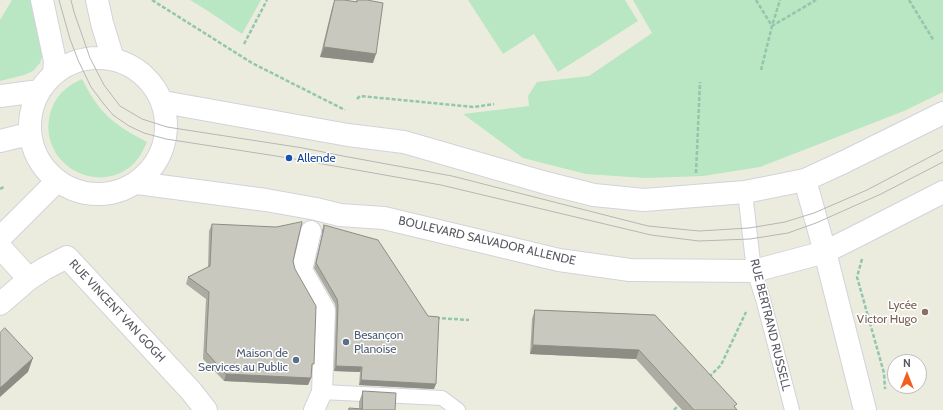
<!DOCTYPE html>
<meta charset="utf-8">
<style>
body{margin:0}
#map{position:relative;width:943px;height:410px;overflow:hidden;background:#ececde;font-family:Cabin,sans-serif}
canvas{display:block}
.north{position:absolute;left:887px;top:354px;width:40px;height:40px;box-sizing:border-box;background:#fff;border:1px solid #bcbdc0;border-radius:50%;rotate:0deg;font-size:11px;font-weight:700;line-height:16px;text-align:center;color:#585a61}
.north::after{content:'';display:block;margin:auto;width:14px;height:18px;background:#f1601f;clip-path:polygon(50% 0,100% 100%,50% 72%,0 100%)}
</style>
<div id="map">
<canvas width="943" height="410"></canvas>
<div class="north">N</div>
</div>
<script>
const ctx = document.querySelector('canvas').getContext('2d');
ctx.lineJoin = 'round';
function paint(path, color) {
  ctx.fillStyle = color;
  ctx.fill(path, 'evenodd');
}
function strokePath(path, color, width, dash) {
  ctx.strokeStyle = color;
  ctx.lineWidth = width;
  ctx.lineCap = dash ? 'butt' : 'round';
  ctx.setLineDash(dash || []);
  ctx.stroke(path);
}
function drawText(font, color, halo, rows, align = 'center') {
  ctx.font = font + ' Cabin,sans-serif';
  ctx.lineWidth = 3;
  ctx.setLineDash([]);
  ctx.textBaseline = 'middle';
  ctx.strokeStyle = halo;
  ctx.fillStyle = color;
  for (const [text, x, y, turn = 0] of rows) {
    ctx.save();
    ctx.translate(x, y);
    ctx.rotate((+turn || 0) * Math.PI / 180);
    ctx.textAlign = isNaN(turn) ? turn : align;
    if (halo) ctx.strokeText(text, 0, 0);
    ctx.fillText(text, 0, 0);
    ctx.restore();
  }
}
paint(new Path2D(`
 M12,0H31L43,48L42,57L40,63L33,71L24,75L0,81V20Z
 M190,0H261L242,34L208,11Z
 M468,0H625L638,21L558,72L534,34L503,54Z
 M633,0H943V92L904,111L760,167L703,176L645,178L586,174L523,158L463,114L529,106L528,96L537,82L589,76L652,33Z
 M82,79C99,113 114,125 147,142C143,151 138,161 130,167C92,196 38,160 50,114C55,96 65,87 82,79Z`), '#b9e6c3');
const service = new Path2D(`
 M745,192L754,271L763,299L792,410
 M322,392L442,398L458,410`);
const pedestrian = new Path2D(`
 M311,231L302,270L325,310L322,392L314,410`);
const minor = new Path2D(`
 M805,180L825,252L865,410
 M0,238L57,181
 M0,247L29,279
 M0,304L29,279L44,269L67,257L191,391L206,410`);
const tertiary = new Path2D(`
 M42,0L55,61L54,73
 M97,0L102,23L113,59
 M30 126a68 68 0 1 1 136 0a68 68 0 1 1-136 0Z
 M0,96L39,91
 M163,102L348,135L404,142L546,183L594,195L644,200L745,192L805,180L844,162L943,113
 M0,141L20,136L30,138
 M137,183L266,200L316,209L340,215L384,218L559,260L630,270L754,271L825,252L857,236L943,192`);
strokePath(service, '#d2d3da', 16);
strokePath(pedestrian, '#d2d3da', 22);
strokePath(minor, '#d2d3da', 24);
strokePath(tertiary, '#d2d3da', 24);
strokePath(new Path2D(`
 M152,0L252,63L345,110
 M756,0L772,26L816,0
 M909,0L934,41
 M244,44L267,0
 M761,70L772,26L780,0
 M357,99L360,96L474,107L494,104
 M696,173L700,82
 M0,189L4,187
 M862,259L857,277L884,373L885,389
 M436,318L469,320
 M709,377L721,365L746,312
 M674,410L681,403`), '#92c6ad', 2.5, [4, 2]);
strokePath(service, '#fff', 14);
strokePath(pedestrian, '#fff', 20);
strokePath(minor, '#fff', 22);
strokePath(tertiary, '#fff', 22);
strokePath(new Path2D(`
 M59,0L70,39L78,60L91,87L103,103L113,115L129,126L144,133L166,139L289,158L441,185L651,235L699,241L750,239L788,233L816,223L881,194L943,162
 M71,0L74,12L90,58L104,85L120,106L142,119L167,127L303,148L343,156L452,176L648,226L699,231L749,228L785,222L814,213L867,190L943,150`), '#b5b6b6', 1);
paint(new Path2D(`
 M335,0L356,2L357,0L373,63L320,57L332,8Z
 M212,224L293,261L311,370V378L308,385L224,381L203,359L206,299L186,284L188,277L208,267L209,231Z
 M324,225L434,389L359,385L360,372L334,371L336,310L335,304L314,268L322,234V230Z
 M535,310L655,315L737,410H682L636,359L530,354L532,319Z
 M363,391L395,410H348L349,408L359,409V402Z`), '#adaca3');
paint(new Path2D(`
 M324,47L376,54L373,63L320,57Z
 M533,345L639,350L636,359L530,354Z
 M33,358L28,372L0,397V388Z
 M336,366L362,367L360,372L334,371Z
 M226,374L311,378L308,385L224,381Z
 M361,380L436,384L434,389L359,385Z`), '#8d8c85');
const building = new Path2D(`
 M335,0H344L357,2V0H367L383,3L376,54L324,47Z
 M302,222L293,261L295,269L316,306L314,364H312L311,378L226,374L206,352L209,292L188,277L210,266L212,224L276,227Z
 M324,225L378,240L428,316L439,317L436,384L361,380L362,367L336,366L338,305L337,299L316,263L324,228Z
 M535,310L655,315L737,404L734,406L737,410H694L639,350L533,345Z
 M5,328L33,358L0,388V333Z
 M363,391L396,393L395,410H349V408L362,409Z`);
paint(building, '#c9c8be');
strokePath(building, '#8d8c85', 1);
for (const [x, y, r, color] of [
 [289,158,4,"#1a4fb4"],
 [925,312,4,"#8d6e63"],
 [346,342,4,"#5c6f8a"],
 [296,360,4,"#5c6f8a"]
]) {
  const dot = new Path2D();
  dot.arc(x, y, r, 0, 2 * Math.PI);
  ctx.fillStyle = color;
  ctx.fill(dot);
  strokePath(dot, '#fff', 1.5);
}
drawText('12px', '#164399', '#fff', [
 ["Allende",297,158]
], 'left');
drawText('12px', '#585a61', '#fff', [
 ["BOULEVARD SALVADOR ALLENDE",487,241,13],
 ["RUE VINCENT VAN GOGH",117,311,47],
 ["RUE BERTRAND RUSSELL",770,325,76]
]);
drawText('12px', '#785e54', '#fff', [
 ["Lycée",917,305],
 ["Victor Hugo",917,319]
], 'right');
drawText('12px', '#4e5e75', '#fff', [
 ["Besançon",354,335],
 ["Planoise",354,349],
 ["Maison de",288,353,"right"],
 ["Services au Public",288,367,"right"]
], 'left');
</script>
